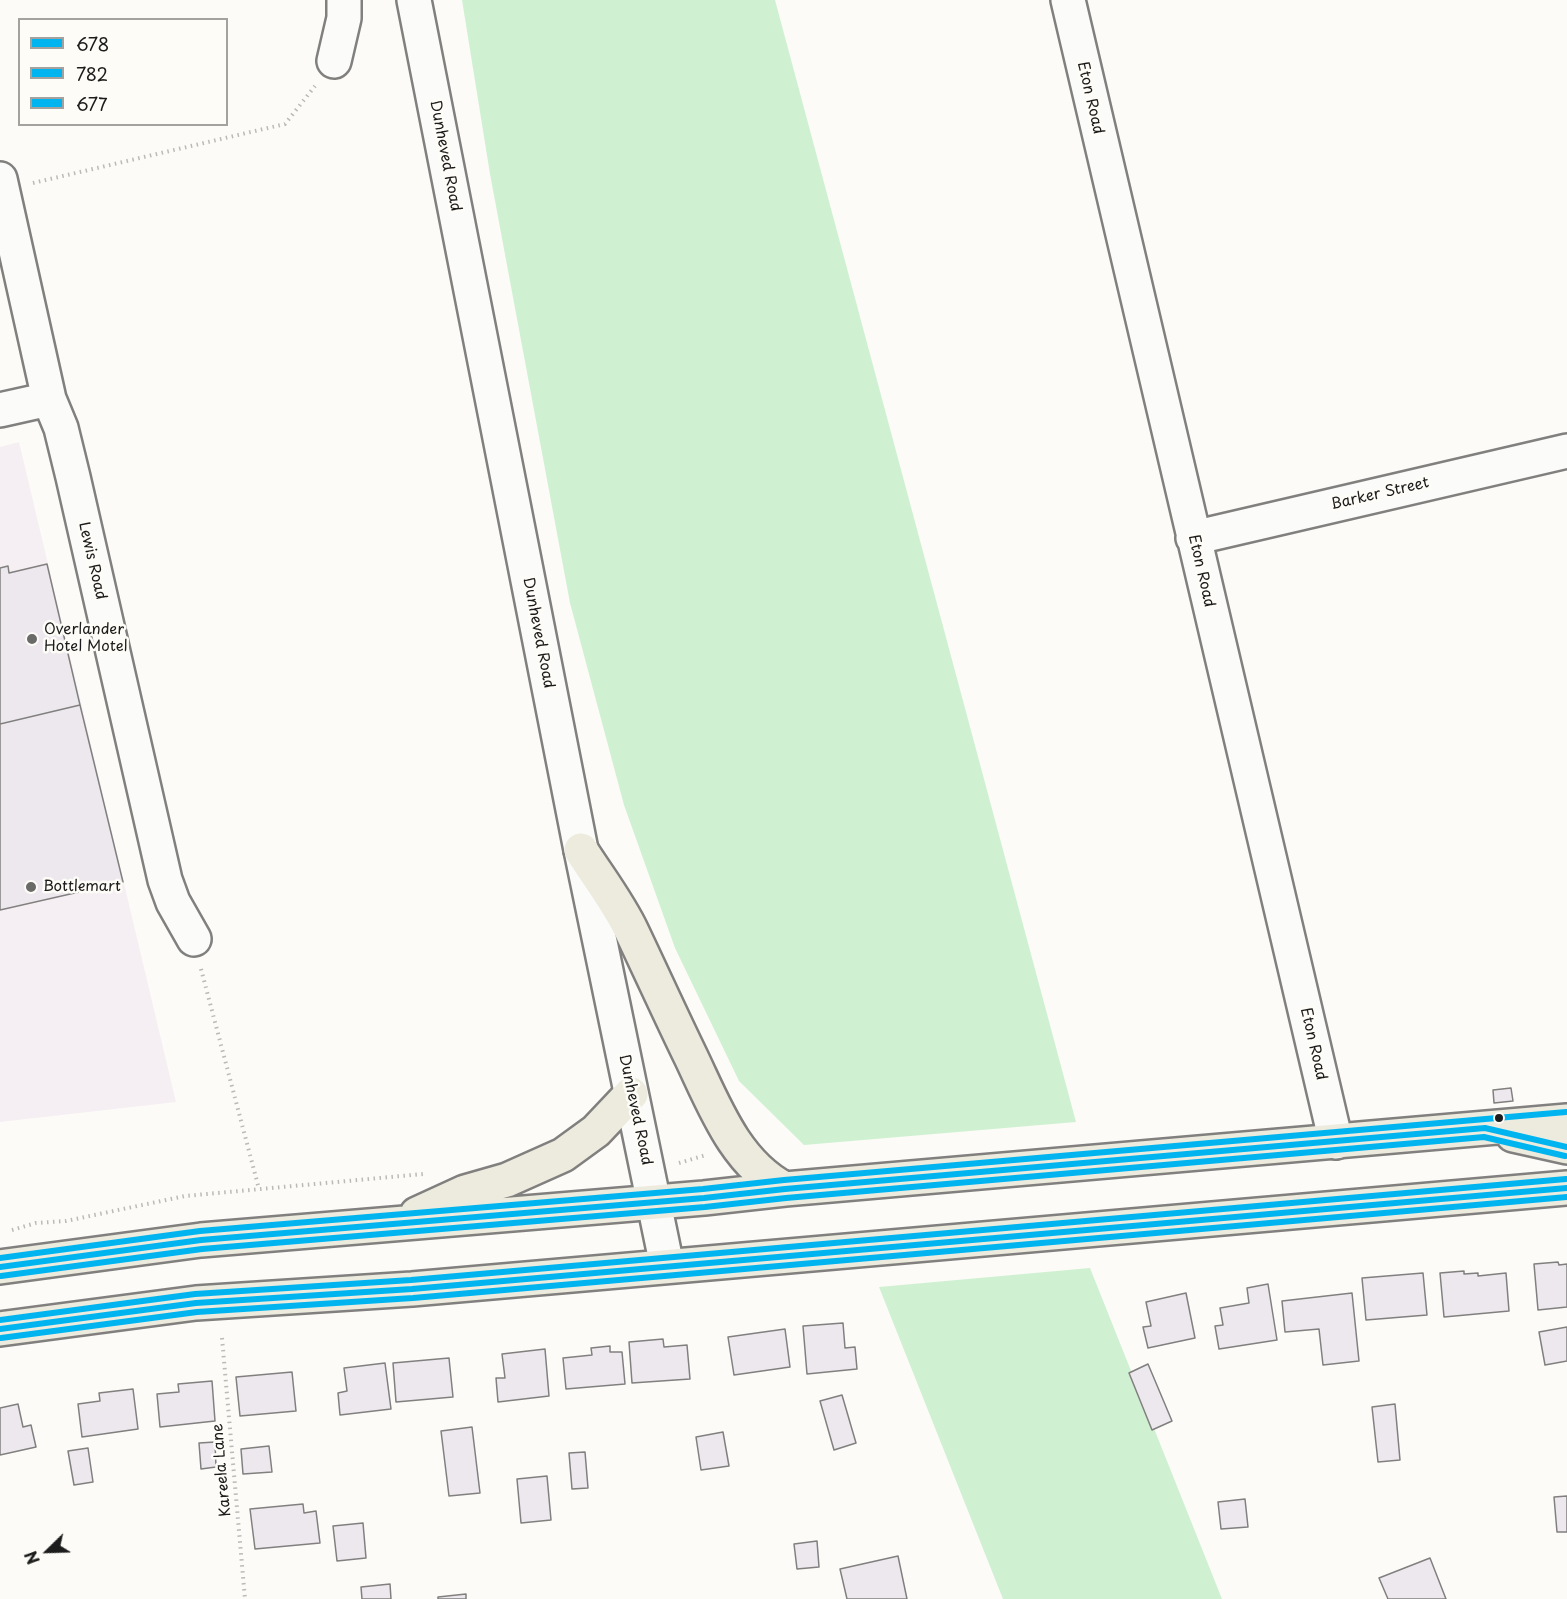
<!DOCTYPE html>
<style>
body{margin:0}
#map{position:relative;width:1567px;height:1599px;overflow:hidden;background:#fcfbf8;font-family:"Playpen Sans",sans-serif}
canvas{display:block}
.legend{position:absolute;left:18px;top:18px;width:210px;height:108px;box-sizing:border-box;background:#fdfcf7;border:2px solid #a3a29f;margin:0;padding:8px 10px;list-style:none;font-size:18px;color:#1c1c1c}
.legend li{display:flex;align-items:center;gap:12px;height:30px}
.legend b{width:30px;border:2px solid #a3a29f}
.north{position:absolute;left:18px;top:1521px;width:60px;height:60px;-webkit-text-stroke:4px #fdfcf7;paint-order:stroke;rotate:247deg;font-size:16px;font-weight:700;line-height:24px;text-align:center;color:#1c1c1c}
.north::after{content:'';display:block;margin:auto;width:21px;height:27px;background:#1c1c1c;clip-path:polygon(50% 0,100% 100%,50% 72%,0 100%)}
</style>
<div id="map">
<canvas width="1567" height="1599"></canvas>
<ul class="legend">
<li><b style="height:8px;background:#00b5ef"></b>678</li>
<li><b style="height:8px;background:#00b5ef"></b>782</li>
<li><b style="height:8px;background:#00b5ef"></b>677</li>
</ul>
<div class="north">N</div>
</div>
<script>
const ctx = document.querySelector('canvas').getContext('2d');
ctx.lineJoin = 'round';
function paint(path, color) {
  ctx.fillStyle = color;
  ctx.fill(path, 'evenodd');
}
function strokePath(path, color, width, dash) {
  ctx.strokeStyle = color;
  ctx.lineWidth = width;
  ctx.lineCap = dash ? 'butt' : 'round';
  ctx.setLineDash(dash || []);
  ctx.stroke(path);
}
function drawText(font, color, halo, rows, align = 'center') {
  ctx.font = font + ' "Playpen Sans",sans-serif';
  ctx.lineWidth = 5;
  ctx.setLineDash([]);
  ctx.textBaseline = 'middle';
  ctx.strokeStyle = halo;
  ctx.fillStyle = color;
  for (const [text, x, y, turn = 0] of rows) {
    ctx.save();
    ctx.translate(x, y);
    ctx.rotate((+turn || 0) * Math.PI / 180);
    ctx.textAlign = isNaN(turn) ? turn : align;
    if (halo) ctx.strokeText(text, 0, 0);
    ctx.fillText(text, 0, 0);
    ctx.restore();
  }
}
paint(new Path2D(`
 M19,442L176,1102L0,1122V447Z`), '#f5eff3');
paint(new Path2D(`
 M462,0H775L1076,1122L804,1145L739,1081L675,948L624,805L570,603L490,174Z
 M1090,1268L1222,1599H1003L879,1287Z`), '#cff1d1');
const building = new Path2D(`
 M47,564L80,705L0,724V568L8,566L9,573Z
 M80,705L123,882L0,910V724Z
 M1511,1088L1513,1101L1494,1103L1493,1090Z
 M1558,1262L1559,1265L1567,1264V1307L1538,1310L1534,1264Z
 M1464,1271V1274L1478,1273V1276L1506,1273L1509,1311L1444,1317L1440,1273Z
 M1423,1273L1427,1315L1366,1320L1362,1278Z
 M1268,1284L1277,1340L1219,1349L1215,1326L1223,1325L1220,1308L1249,1303L1247,1288Z
 M1186,1293L1195,1338L1148,1348L1143,1327L1151,1326L1146,1302Z
 M1352,1293L1359,1361L1323,1365L1319,1329L1285,1332L1282,1301Z
 M843,1323L845,1348L855,1347L857,1369L807,1374L803,1326Z
 M1567,1327V1361L1545,1365L1539,1332Z
 M785,1329L790,1367L734,1375L728,1337Z
 M663,1339L664,1347L687,1345L690,1379L632,1383L629,1342Z
 M610,1346V1352H622L625,1384L566,1389L563,1358L592,1355L591,1348Z
 M545,1349L549,1396L498,1402L496,1378H505L502,1354Z
 M449,1358L453,1397L396,1402L393,1363Z
 M385,1363L391,1409L340,1415L338,1393L347,1391L344,1368Z
 M1148,1364L1172,1421L1152,1430L1129,1373Z
 M292,1372L296,1411L240,1416L236,1377Z
 M212,1381L215,1421L160,1427L157,1394L179,1392L178,1384Z
 M133,1389L138,1429L82,1437L78,1404L100,1401L99,1393Z
 M842,1395L856,1443L834,1450L820,1401Z
 M18,1404L23,1427L31,1425L36,1447L0,1455V1408Z
 M1395,1404L1400,1460L1378,1462L1372,1407Z
 M472,1427L480,1493L449,1496L441,1431Z
 M723,1432L729,1466L701,1470L696,1437Z
 M215,1442L216,1467L201,1469L199,1443Z
 M269,1446L272,1472L243,1474L241,1449Z
 M88,1448L93,1482L74,1485L68,1451Z
 M585,1452L588,1488L572,1489L569,1453Z
 M547,1476L551,1520L521,1523L517,1479Z
 M1567,1496V1532H1557L1554,1497Z
 M1245,1499L1248,1527L1221,1529L1218,1502Z
 M303,1504L304,1513L316,1511L320,1543L255,1549L250,1509Z
 M363,1523L366,1558L337,1561L333,1526Z
 M817,1541L819,1567L797,1569L794,1544Z
 M898,1556L907,1599H847L840,1569Z
 M1430,1558L1446,1599H1388L1379,1578Z
 M390,1584L391,1599H362L361,1587Z
 M466,1594V1599H438V1597Z`);
paint(building, '#ede7ee');
strokePath(building, '#81807f', 1.5);
const minor = new Path2D(`
 M1068,0L1336,1142
 M334,61L344,18V0
 M0,179L49,399L61,428L73,477L165,880L173,902L194,939
 M0,410L49,399
 M1193,538L1567,451`);
const secondary = new Path2D(`
 M414,0L581,850L667,1266`);
const trunk = new Path2D(`
 M581,850C598,877 619,904 632,932C652,974 671,1016 691,1057C714,1105 735,1163 785,1189
 M1513,1135L1567,1147
 M417,1214L465,1192L507,1180L563,1155L596,1131L631,1094
 M0,1267L201,1240L704,1198L785,1189L1567,1121
 M0,1329L196,1303L412,1289L1567,1188`);
strokePath(minor, '#81807f', 38);
strokePath(secondary, '#81807f', 38);
strokePath(trunk, '#81807f', 38);
strokePath(new Path2D(`
 M33,183L285,124L315,86
 M201,969L259,1189
 M679,1163L706,1155
 M12,1230L36,1223L66,1221L185,1196L423,1174
 M222,1338L245,1599`), '#bbbab8', 4, [1.5, 4.5]);
strokePath(minor, '#fbfbf9', 33);
strokePath(secondary, '#fbfbf9', 33);
strokePath(trunk, '#edeade', 33);
strokePath(new Path2D(`
 M0,1267L201,1240L704,1198L785,1189L1485,1128L1567,1147
 M0,1329L196,1303L412,1289L1567,1188`), '#00b5ef', 6);
strokePath(new Path2D(`
 M1,1276L202,1249L705,1207L786,1198L1484,1137L1565,1156
 M1,1338L197,1312L413,1298L1567,1197`), '#00b5ef', 6);
strokePath(new Path2D(`
 M0,1258L200,1231L703,1189L784,1180L1566,1112
 M0,1320L195,1294L411,1280L1566,1179`), '#00b5ef', 6);
for (const [x, y, r, color] of [
 [32,639,6,"#6a6a69"],
 [31,887,6,"#6a6a69"],
 [1499,1118,5,"#1c1c1c"]
]) {
  const dot = new Path2D();
  dot.arc(x, y, r, 0, 2 * Math.PI);
  ctx.fillStyle = color;
  ctx.fill(dot);
  strokePath(dot, '#fdfcf7', 2);
}
drawText('15px', '#1c1c1c', '#fdfcf7', [
 ["Eton Road",1090,98,77],
 ["Dunheved Road",445,156,79],
 ["Barker Street",1380,494,-13],
 ["Lewis Road",92,561,77],
 ["Eton Road",1201,571,77],
 ["Dunheved Road",538,633,79],
 ["Eton Road",1313,1044,77],
 ["Dunheved Road",635,1110,78],
 ["Kareela Lane",222,1470,-95]
]);
drawText('15px', '#1c1c1c', '#fdfcf7', [
 ["Overlander",44,630],
 ["Hotel Motel",44,647],
 ["Bottlemart",43,887]
], 'left');
</script>
